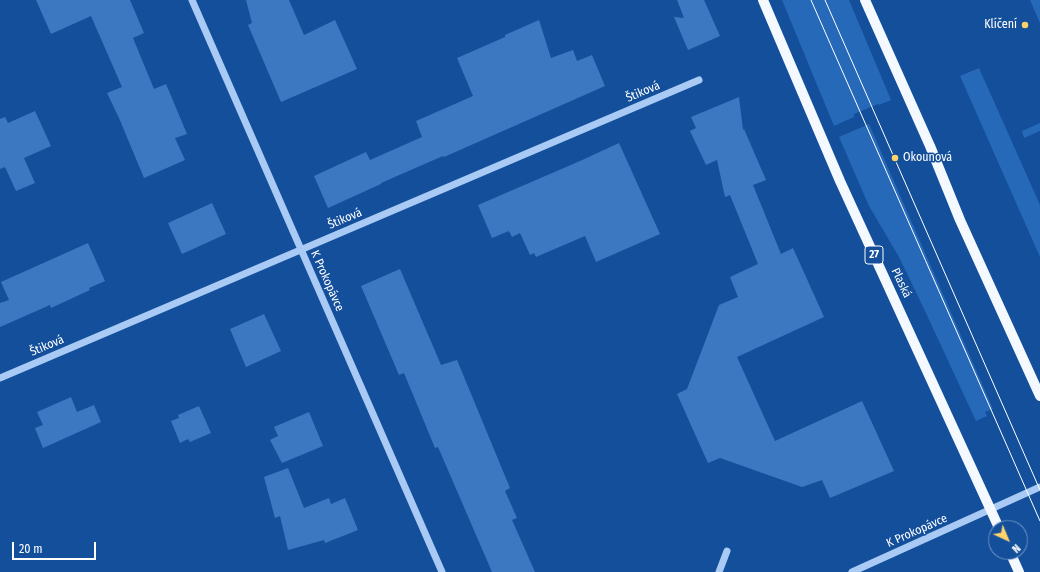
<!DOCTYPE html>
<meta charset="utf-8">
<style>
body{margin:0}
#map{position:relative;width:1040px;height:572px;overflow:hidden;background:#134f9b;font-family:"Fira Sans Condensed",sans-serif}
canvas{display:block}
.north{position:absolute;left:988px;top:520px;width:40px;height:40px;box-sizing:border-box;background:#134f9b;border:1px solid #7195c3;border-radius:50%;rotate:136deg;font-size:11px;font-weight:700;line-height:16px;text-align:center;color:#fff}
.north::after{content:'';display:block;margin:auto;width:14px;height:18px;background:#ffd36a;clip-path:polygon(50% 0,100% 100%,50% 72%,0 100%)}
.scale{position:absolute;left:12px;top:542px;width:84px;height:18px;box-sizing:border-box;border:2px solid #fff;border-top:0;padding-left:5px;font-size:12px;line-height:14px;white-space:nowrap;color:#fff;-webkit-text-stroke:3px #134f9b;paint-order:stroke}
</style>
<div id="map">
<canvas width="1040" height="572"></canvas>
<div class="north">N</div>
<div class="scale">20 m</div>
</div>
<script>
const ctx = document.querySelector('canvas').getContext('2d');
ctx.lineJoin = 'round';
function paint(path, color) {
  ctx.fillStyle = color;
  ctx.fill(path, 'evenodd');
}
function strokePath(path, color, width, dash) {
  ctx.strokeStyle = color;
  ctx.lineWidth = width;
  ctx.lineCap = dash ? 'butt' : 'round';
  ctx.setLineDash(dash || []);
  ctx.stroke(path);
}
function drawText(font, color, halo, rows, align = 'center') {
  ctx.font = font + ' "Fira Sans Condensed",sans-serif';
  ctx.lineWidth = 3;
  ctx.setLineDash([]);
  ctx.textBaseline = 'middle';
  ctx.strokeStyle = halo;
  ctx.fillStyle = color;
  for (const [text, x, y, turn = 0] of rows) {
    ctx.save();
    ctx.translate(x, y);
    ctx.rotate((+turn || 0) * Math.PI / 180);
    ctx.textAlign = isNaN(turn) ? turn : align;
    if (halo) ctx.strokeText(text, 0, 0);
    ctx.fillText(text, 0, 0);
    ctx.restore();
  }
}
paint(new Path2D(`
 M782,0H849L891,100L879,105L878,104L854,114V117L834,126Z
 M1030,0H1040V23Z
 M979,68L1040,205V257L960,76Z
 M1040,123V131L1024,138L1022,131Z
 M869,124L993,409L985,412L987,416L976,421L925,311L899,257L869,206L839,137Z`), '#2669b9');
paint(new Path2D(`
 M36,0H130L144,33L133,38L154,89L166,84L187,134L175,138L185,160L144,178L119,118L107,93L122,87L91,16L51,34Z
 M246,0H289L304,35L335,20L357,69L281,102L248,25L252,23Z
 M677,0H704L720,36L688,50L674,17L684,18Z
 M539,20L551,58L573,50L577,61L592,55L605,86L444,157L443,156L381,183V184L328,208L314,176L366,152L370,160L422,137L416,121L473,96L457,58L505,37V35Z
 M739,97L743,130L744,129L766,180L753,185L781,254L793,248L824,317L737,357L775,441L862,401L894,471L830,498L822,480L802,487L720,458L708,463L677,394L687,389L719,305L738,297L730,277L758,264L730,195L725,197L717,160L706,165L690,131L696,128L691,117Z
 M35,111L51,146L24,158L35,183L16,191L5,167L0,169V119L5,117L8,123Z
 M619,143L660,234L596,262L585,236L536,257L534,253L530,255L520,233L512,237L509,231L492,238L478,205L580,161Z
 M212,203L226,234L182,254L168,223Z
 M88,243L105,281L89,288L90,290L51,308L50,305L0,327V303L9,300L1,282Z
 M400,269L441,365L457,360L510,488L505,491L517,518L512,520L535,572H492L438,447L435,448L404,373L399,375L361,286Z
 M264,314L281,351L246,367L230,329Z
 M71,397L77,412L94,405L101,422L43,448L35,428L43,425L37,412Z
 M199,406L211,433L190,442L188,439L180,443L171,421L179,418L178,415Z
 M309,412L323,446L282,463L270,440L278,436L274,427Z
 M288,468L304,508L329,498L331,504L345,498L358,530L325,543L324,540L288,550L280,516L275,518L264,477Z`), '#3c78c2');
strokePath(new Path2D(`
 M192,0L442,572
 M0,378L699,80
 M719,572L727,551
 M852,572L1040,487`), '#a8caf4', 7);
strokePath(new Path2D(`
 M763,0L840,181L999,528
 M865,0L930,146L960,220L1040,396
 M1010,552L1019,572`), '#f4f8ff', 10);
strokePath(new Path2D(`
 M811,0L1040,521
 M825,0L1040,490`), '#fff', 1);
for (const [x, y, r, color] of [
 [1025,25,4,"#ffd36a"],
 [895,158,4,"#ffd36a"]
]) {
  const dot = new Path2D();
  dot.arc(x, y, r, 0, 2 * Math.PI);
  ctx.fillStyle = color;
  ctx.fill(dot);
  strokePath(dot, '#134f9b', 1.5);
}
for (const [x, y, w] of [
 [874,255,18]
]) {
  const box = new Path2D();
  box.roundRect(x - w / 2, y - 9, w, 18, 3);
  ctx.fillStyle = '#134f9b';
  ctx.fill(box);
  strokePath(box, '#fff', 1);
}
drawText('bold 11px', '#fff', null, [
 ["27",874,255]
]);
drawText('12px', '#fff', '#134f9b', [
 ["Klíčení",1017,25],
 ["Okounová",903,158,"left"]
], 'right');
drawText('12px', '#fff', '#134f9b', [
 ["Štiková",643,92,-23],
 ["Štiková",345,219,-23],
 ["K Prokopávce",327,281,66],
 ["Plaská",901,283,65],
 ["Štiková",47,346,-23],
 ["K Prokopávce",917,531,-24]
]);
</script>
